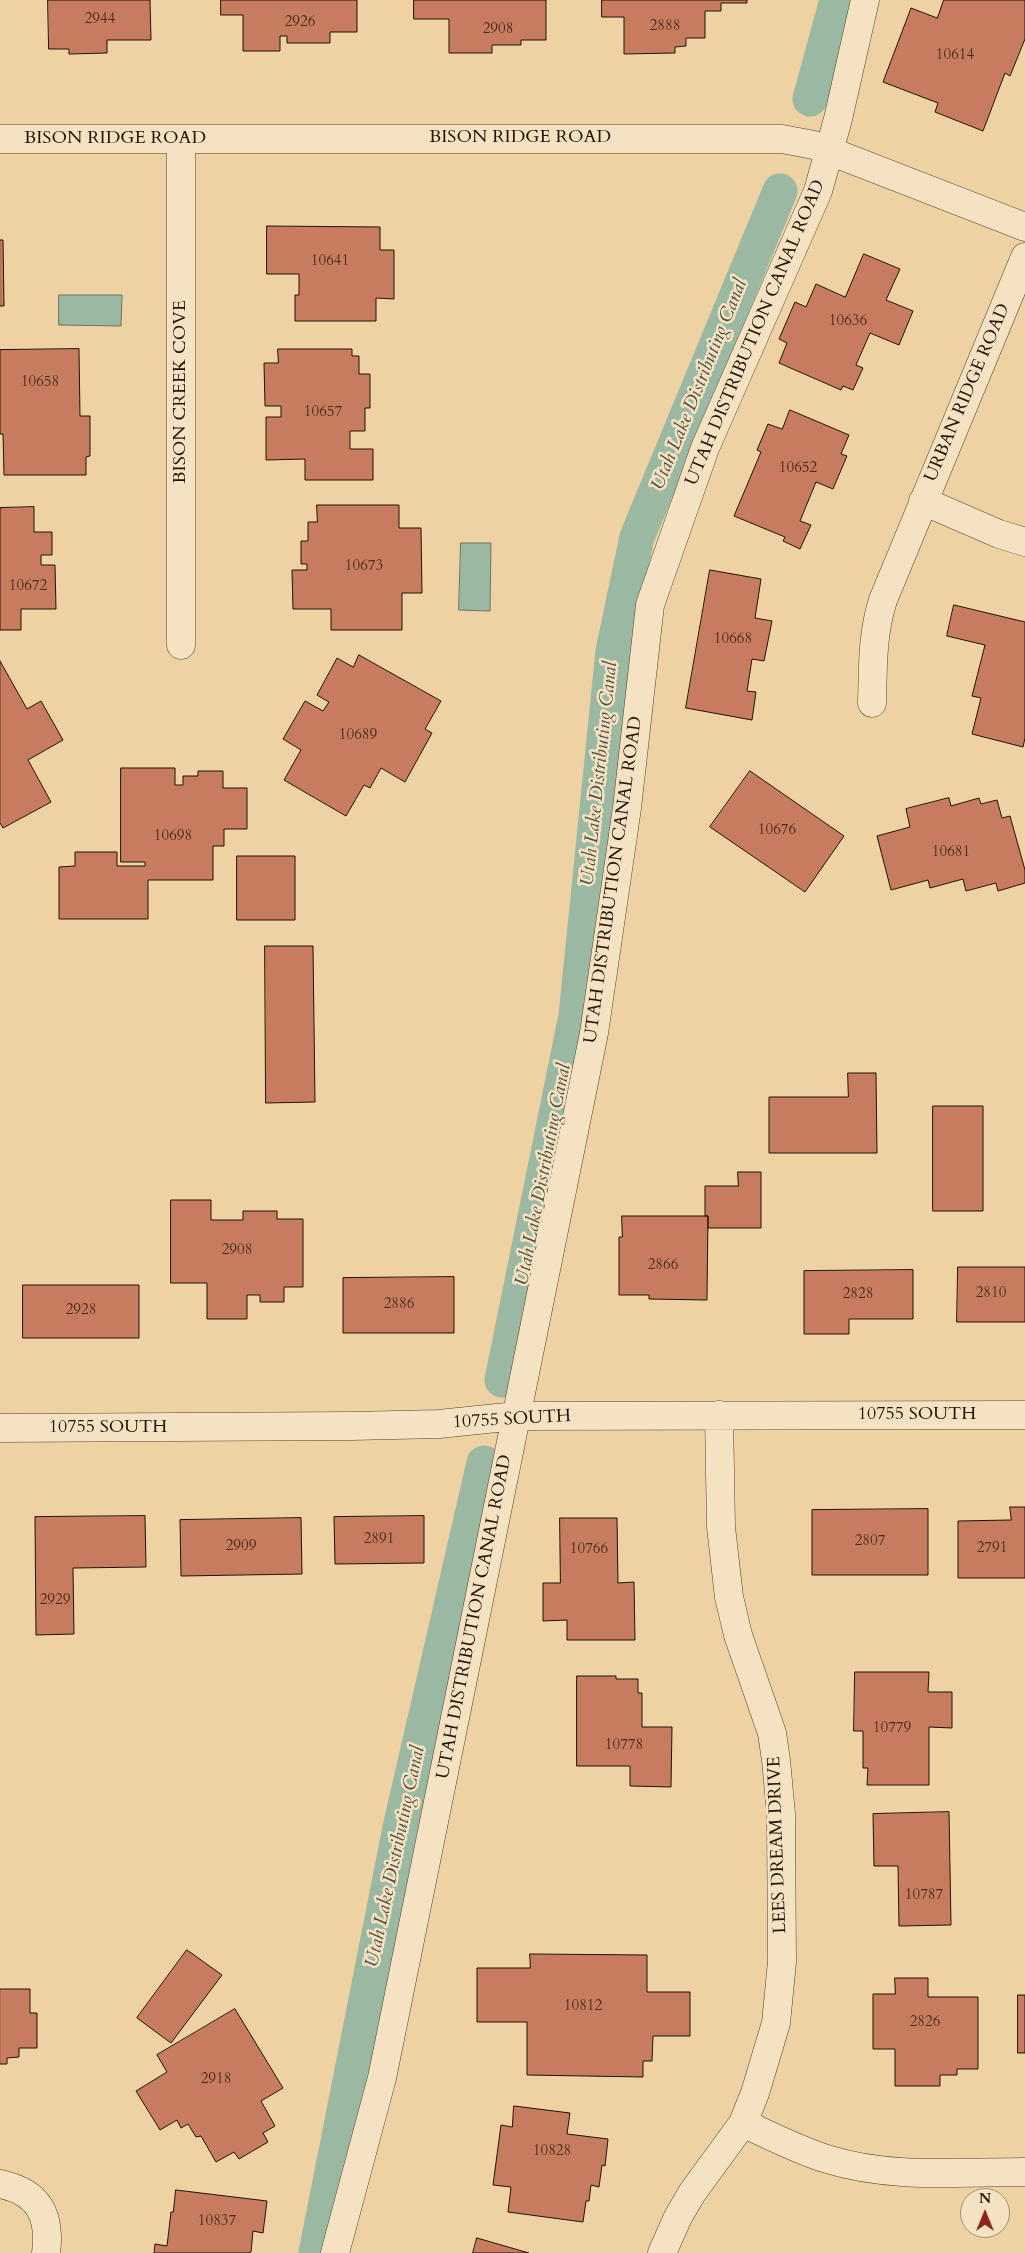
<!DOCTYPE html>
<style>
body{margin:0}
#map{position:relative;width:1025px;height:2253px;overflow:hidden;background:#eed2a3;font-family:Cardo,serif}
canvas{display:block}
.north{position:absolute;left:960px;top:2188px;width:50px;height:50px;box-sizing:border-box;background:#f4e2c3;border:1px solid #a08f77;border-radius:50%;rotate:0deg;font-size:14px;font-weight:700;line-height:20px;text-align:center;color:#211305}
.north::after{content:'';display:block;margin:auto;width:18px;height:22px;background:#8f2418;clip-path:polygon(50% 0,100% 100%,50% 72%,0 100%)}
</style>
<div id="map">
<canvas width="1025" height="2253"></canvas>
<div class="north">N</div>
</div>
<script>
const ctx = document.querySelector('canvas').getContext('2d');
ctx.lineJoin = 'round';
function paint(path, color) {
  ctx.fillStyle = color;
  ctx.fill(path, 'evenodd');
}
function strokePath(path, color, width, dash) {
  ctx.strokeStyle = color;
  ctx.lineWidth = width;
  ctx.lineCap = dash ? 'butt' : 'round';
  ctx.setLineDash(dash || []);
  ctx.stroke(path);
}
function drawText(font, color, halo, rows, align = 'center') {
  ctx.font = font + ' Cardo,serif';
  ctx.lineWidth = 5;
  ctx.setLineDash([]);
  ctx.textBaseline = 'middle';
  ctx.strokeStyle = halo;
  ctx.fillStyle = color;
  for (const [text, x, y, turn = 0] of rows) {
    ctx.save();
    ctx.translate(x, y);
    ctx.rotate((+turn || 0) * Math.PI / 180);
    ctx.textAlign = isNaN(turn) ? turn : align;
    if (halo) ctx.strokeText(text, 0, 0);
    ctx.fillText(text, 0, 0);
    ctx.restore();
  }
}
const water = new Path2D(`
 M59,295H122L121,326L59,325Z
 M461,543H491L490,611L459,610Z`);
paint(water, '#9ab8a2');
strokePath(water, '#6a7663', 1);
strokePath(new Path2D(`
 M810,99L837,0
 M502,1380L576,1016L613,651L637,537L780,191
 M316,2253L400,1828L484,1463`), '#9ab8a2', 35);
const building = new Path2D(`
 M48,0H150L151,40H107V53L69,54V49H49Z
 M221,0H357V32H330V43H287V36H280V51H243V15H221Z
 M414,0H546V40H521V45H492V53H449V19H414Z
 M602,0H747V3H721V11H705V38H686V46L675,47V53L624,54V17H602Z
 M944,0H1025V39L1010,76L1005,73L983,131L935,112L938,103L883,82L911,8L937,18Z
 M267,226L380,227V250H394V299L376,298V321H295V295H299V274H267Z
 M0,240H3L4,306H0Z
 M864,254L900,269L886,300L913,311L899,345L870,333L856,365L863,368L853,390L843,386L841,390L779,363L787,343L779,339L795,302L806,307L816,284L845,297Z
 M79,349L80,416H90V456L86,457V475H4L3,434H0V350Z
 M278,349H352V356H359V374H370V408H365V431H350V449H373V480H305V459L266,460V417H281V406H265L264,363H278Z
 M790,410L849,435L841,454L847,456L833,489L816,482L800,521L811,525L800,549L783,541L785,537L734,516L761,452L757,450L768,424L782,429Z
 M317,505H399V528H421L422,593H402V630H331V609H293L292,570H307V564H301V541H308V522H317Z
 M34,507V532H52V555H41V565H55L56,609H21V630H0V508Z
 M710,570L761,579L755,618L772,621L764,661L752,659L747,691L756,692L752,720L686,708Z
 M954,605L1025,622V738L1023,747L972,734L981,698L972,696L985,645L947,636Z
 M359,655L441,701L425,729L432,733L405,782L381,768L370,788L364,785L346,816L284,780L301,750L283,739L305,701L323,711L329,702L317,695L337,658L353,667Z
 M0,661L27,709L41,701L63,740L28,760L51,802L3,828L0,823Z
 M121,768H175V785H183V776H198V771H223V788H247V829H224V846H213V880H148V919H59V867L75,866V852H117V866H145V862H121Z
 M750,771L844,836L805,892L710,827Z
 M949,798L951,806L979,798L981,804L997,800L1002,818L1010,816L1025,870V883L998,891L996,883L966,891L963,879L930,888L928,880L891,890L877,836L910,827L906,809Z
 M237,856H295V920H237Z
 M265,946H313L315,1102L266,1103Z
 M848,1073H876L877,1153H769V1097H848Z
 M933,1106H983V1211H933Z
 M738,1172H761V1228H708V1216H705V1186H738Z
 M171,1200H211V1220H243V1211H277V1219H303V1287H284V1302H260V1295H247V1319H207V1283H171Z
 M622,1216H708L707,1300L649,1299V1295H619V1237H622Z
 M958,1267H1025V1322H957Z
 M913,1270V1319H849V1334H804V1271Z
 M454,1277V1333H343V1278Z
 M23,1285H139V1338H23Z
 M1010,1507H1025V1578H958V1521L1011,1520Z
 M928,1509V1575H812V1510Z
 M145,1516L146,1567L73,1568L74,1634L36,1635L35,1517Z
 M424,1516V1563L335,1564L334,1517Z
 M301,1518L302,1574L181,1576L180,1520Z
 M560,1518H617L618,1583L634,1582L635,1640H567V1620L543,1621V1583H560Z
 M855,1672H929L928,1692H952V1728L929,1727V1785H867L868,1768H863V1731H854Z
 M577,1676H616V1679H638V1693H642V1727H672L671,1787L630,1786V1766H577Z
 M949,1812L951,1925L899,1926L898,1866H874L873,1814Z
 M187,1950L222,1975L171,2043L137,2018Z
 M530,1954L647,1955V1992H690V2036H653L652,2061H643V2077L527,2075V2022H477V1968H530Z
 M895,1978H928V1997H978V2069H957V2075H940V2086H895V2049H873V1994H895Z
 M0,1989H30V2013H37V2048H19V2057L7,2058V2064H0Z
 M1018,1995H1025V2053H1018Z
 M235,2009L283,2088L261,2101L275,2126L263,2133L268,2142L239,2159L234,2152L216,2162L201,2136L196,2137L188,2124L181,2128L177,2120L160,2130L136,2091L167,2072L157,2055Z
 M514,2106L570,2113L567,2134L608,2139L605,2166L602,2165L599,2187L591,2185L589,2201H586L583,2222L508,2212L511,2187L493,2185L501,2125L512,2127Z
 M176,2190L267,2201L263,2233L253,2231L251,2252L248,2253H154L155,2244L167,2246L171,2212H173Z
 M477,2238L529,2253H473Z`);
paint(building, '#c77c60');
strokePath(building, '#211305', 1);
const minor = new Path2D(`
 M0,139H782L814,145L1025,227
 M923,501L999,534L1025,542
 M181,645V139
 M872,703C873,668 872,634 883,600L1025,257
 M0,1428L352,1426L439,1424L516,1416L1025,1415
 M743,2123C771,2136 798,2150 827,2159C890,2179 960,2172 1025,2172
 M0,2184C38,2192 51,2215 46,2253
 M335,2253L382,2078L594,1033L627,808L650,605L705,448L818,191L838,119L865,0
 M662,2253L678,2217L692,2193L743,2123L755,2093L776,2023L782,1962L781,1814L776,1760L772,1733L738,1635L729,1597L721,1527L719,1415`);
strokePath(minor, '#54432c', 29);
strokePath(minor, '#f4e2c3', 28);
drawText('15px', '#4a2d1c', null, [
 ["2944",100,20],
 ["2926",300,23],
 ["2888",665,27],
 ["2908",498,30],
 ["10614",955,56],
 ["10641",330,262],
 ["10636",848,322],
 ["10658",40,383],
 ["10657",323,413],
 ["10652",798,469],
 ["10673",364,567],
 ["10672",28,587],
 ["10668",733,640],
 ["10689",358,736],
 ["10676",777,831],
 ["10698",173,837],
 ["10681",951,853],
 ["2908",237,1251],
 ["2866",663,1266],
 ["2810",991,1294],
 ["2828",858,1295],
 ["2886",399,1305],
 ["2928",81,1311],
 ["2891",379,1540],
 ["2807",870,1542],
 ["2909",241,1547],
 ["2791",992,1549],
 ["10766",589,1550],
 ["2929",55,1601],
 ["10779",892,1729],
 ["10778",624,1746],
 ["10787",924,1896],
 ["10812",583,2007],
 ["2826",925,2023],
 ["2918",216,2080],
 ["10828",552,2152],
 ["10837",217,2222]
]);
drawText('18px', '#211305', '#f4e2c3', [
 ["BISON RIDGE ROAD",520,138],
 ["BISON RIDGE ROAD",115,139],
 ["UTAH DISTRIBUTION CANAL ROAD",756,333,-67],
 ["BISON CREEK COVE",181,392,-90],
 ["URBAN RIDGE ROAD",968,393,-67],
 ["UTAH DISTRIBUTION CANAL ROAD",614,880,-82],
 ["10755 SOUTH",917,1415],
 ["10755 SOUTH",512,1420,-3],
 ["10755 SOUTH",108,1428],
 ["UTAH DISTRIBUTION CANAL ROAD",475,1617,-79],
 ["LEES DREAM DRIVE",778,1845,-92]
]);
drawText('italic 19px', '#4b4d3c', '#f4e2c3', [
 ["Utah Lake Distributing Canal",700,385,-68],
 ["Utah Lake Distributing Canal",600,774,-84],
 ["Utah Lake Distributing Canal",544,1175,-79],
 ["Utah Lake Distributing Canal",396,1857,-78]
]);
</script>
